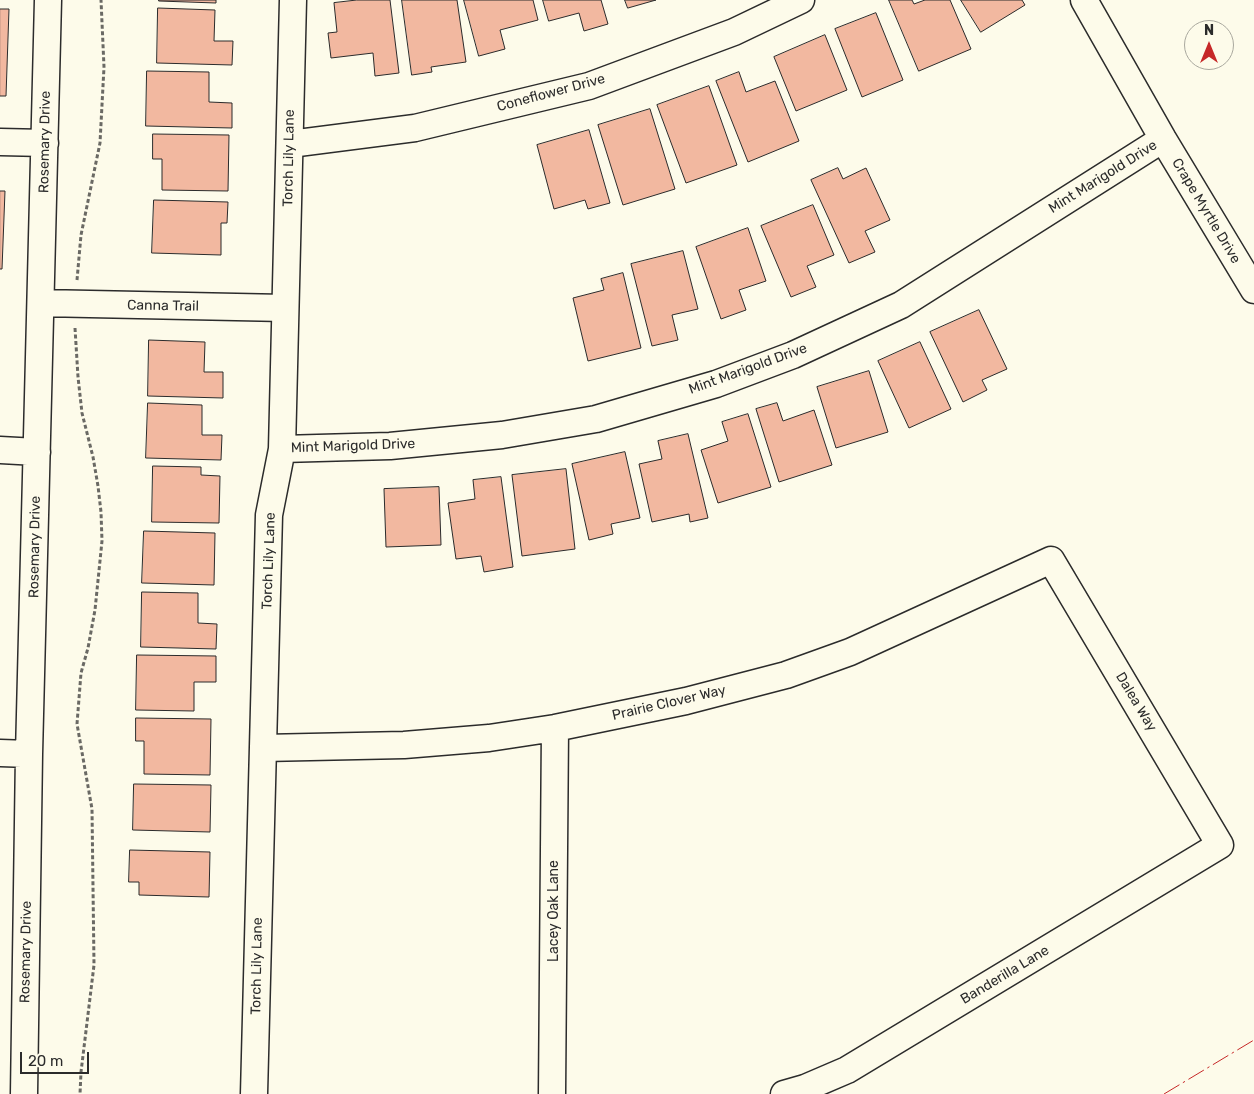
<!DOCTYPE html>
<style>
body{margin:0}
#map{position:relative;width:1254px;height:1094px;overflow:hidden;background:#fdfbea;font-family:Rubik,sans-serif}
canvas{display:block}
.north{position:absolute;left:1184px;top:20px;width:50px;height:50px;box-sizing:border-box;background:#fdfbea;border:1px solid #a9a89e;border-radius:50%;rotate:0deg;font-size:14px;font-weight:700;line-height:20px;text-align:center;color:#2b2b2b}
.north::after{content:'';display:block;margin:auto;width:18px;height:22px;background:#c62828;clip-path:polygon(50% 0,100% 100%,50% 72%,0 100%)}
.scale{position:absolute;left:20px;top:1052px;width:69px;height:22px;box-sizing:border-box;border:2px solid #2b2b2b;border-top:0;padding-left:6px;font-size:15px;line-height:18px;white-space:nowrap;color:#2b2b2b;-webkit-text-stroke:4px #fdfbea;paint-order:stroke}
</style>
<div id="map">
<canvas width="1254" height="1094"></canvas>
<div class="north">N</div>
<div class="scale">20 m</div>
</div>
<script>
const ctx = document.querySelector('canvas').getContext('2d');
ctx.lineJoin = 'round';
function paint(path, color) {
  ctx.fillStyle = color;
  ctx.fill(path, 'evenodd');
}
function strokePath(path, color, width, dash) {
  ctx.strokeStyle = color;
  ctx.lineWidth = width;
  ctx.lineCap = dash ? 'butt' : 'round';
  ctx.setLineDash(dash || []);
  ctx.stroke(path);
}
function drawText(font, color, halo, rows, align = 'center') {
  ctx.font = font + ' Rubik,sans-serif';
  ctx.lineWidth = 4;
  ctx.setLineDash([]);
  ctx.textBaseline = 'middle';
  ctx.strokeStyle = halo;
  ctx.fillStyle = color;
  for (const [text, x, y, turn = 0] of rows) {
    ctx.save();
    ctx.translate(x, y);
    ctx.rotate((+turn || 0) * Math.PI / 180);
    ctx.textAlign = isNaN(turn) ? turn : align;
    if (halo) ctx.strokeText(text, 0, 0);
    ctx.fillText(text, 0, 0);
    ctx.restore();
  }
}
const building = new Path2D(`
 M159,0H216V3L159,1Z
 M357,0H390L399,73L375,76L373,53L331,58L328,33L337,32L334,3Z
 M402,0H457L466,62L431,67L432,72L412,75Z
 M464,0H533L538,20L500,30L505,49L479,56Z
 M543,0H601L608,24L584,31L579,13L549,21Z
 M625,0H656L628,8Z
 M889,0H912L914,4L925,0H950L971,49L919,71Z
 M961,0H1022L1025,5L981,32Z
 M158,8L215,10L214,41H233L232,65L157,63Z
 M0,9H9L6,96H0Z
 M876,13L903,80L862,97L835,29Z
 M825,35L847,90L796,111L774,57Z
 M147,71L209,72V102L232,103V128L146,126Z
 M739,72L746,92L775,81L799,141L748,162L716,81Z
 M709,86L737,165L686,183L657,105Z
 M650,109L675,189L623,205L598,125Z
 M589,130L610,203L588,209L585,200L554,209L537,145Z
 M153,134L229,135L228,191L162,190V159H153Z
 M838,168L843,179L866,168L890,220L865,231L875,252L849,263L811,180Z
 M0,191H5L2,269H0Z
 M154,200L228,202L227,223H221V255L152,253Z
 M813,205L834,255L807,266L816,287L791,297L761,226Z
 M748,228L766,281L739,290L746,310L721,319L696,247Z
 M683,251L698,309L672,315L678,340L652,346L631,264Z
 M623,273L641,348L588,361L573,298L604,290L601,279Z
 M979,310L1007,369L982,380L987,390L963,402L930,332Z
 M149,340L205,342L204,372H223V398L148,396Z
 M920,342L951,409L909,428L878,361Z
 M869,371L888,432L836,448L817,387Z
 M148,403L202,405V435H222L221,460L146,458Z
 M777,403L783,421L814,410L832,465L779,482L756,409Z
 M748,414L771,487L718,503L701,450L728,441L722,422Z
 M688,434L708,518L690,522L689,514L652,522L639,464L662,459L658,441Z
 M625,452L640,518L611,524L613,534L589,540L572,464Z
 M153,466L201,467V475L220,476L219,523L152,522Z
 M566,469L575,549L522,556L512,475Z
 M501,477L513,567L484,572L481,556L456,559L448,503L475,499L473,480Z
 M439,487L441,545L386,547L384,489Z
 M144,531L215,533L214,585L142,583Z
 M142,592L198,593V623L217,624L216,649L141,647Z
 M137,655L216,656V682H194V711L136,710Z
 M136,718L211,719L210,775L144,774V741H136Z
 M134,784L211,785L210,832L133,830Z
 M130,850L210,852L209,897L139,895V882H129Z`);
paint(building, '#f2b8a0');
strokePath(building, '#2b2b2b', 1);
const minor = new Path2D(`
 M1084,0L1163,139L1254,290
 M0,142L45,143
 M290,144L415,128L589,86L734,32L801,0
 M41,303L285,308
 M282,449L390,446L502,435L596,419L716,384L793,355L901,305L1163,139
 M0,450L37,452
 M263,748L404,745L489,738L555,728L686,701L786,675L850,652L1051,560L1220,845L847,1070L805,1088L784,1094
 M0,753L29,754
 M24,1094L29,754L48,0
 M254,1094L269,515L282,449L293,0
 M552,1094L555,728`);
strokePath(minor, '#2b2b2b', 29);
strokePath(new Path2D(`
 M77,280L81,235L100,143L104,67L101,0
 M75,328L78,377L82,413L93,457L98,486L101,512L102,541L95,610L88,648L81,673L77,724L92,809L94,965L81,1072L80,1094`), '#6a6964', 3, [4, 2.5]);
strokePath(minor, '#fdfbea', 26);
strokePath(new Path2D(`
 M1164,1094L1254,1040`), '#c62828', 1, [18, 4, 2.5, 4]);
drawText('14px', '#2b2b2b', '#fdfbea', [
 ["Coneflower Drive",551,93,-15],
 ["Rosemary Drive",45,142,-89],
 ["Torch Lily Lane",289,158,-89],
 ["Mint Marigold Drive",1103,177,-32],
 ["Crape Myrtle Drive",1206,211,59],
 ["Canna Trail",163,306,1],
 ["Mint Marigold Drive",748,369,-20],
 ["Mint Marigold Drive",353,446,-2],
 ["Rosemary Drive",35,547,-89],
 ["Torch Lily Lane",269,561,-88],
 ["Dalea Way",1136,702,59],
 ["Prairie Clover Way",669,703,-13],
 ["Lacey Oak Lane",554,911,-90],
 ["Rosemary Drive",26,952,-89],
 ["Torch Lily Lane",257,966,-89],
 ["Banderilla Lane",1005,975,-31]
]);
</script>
